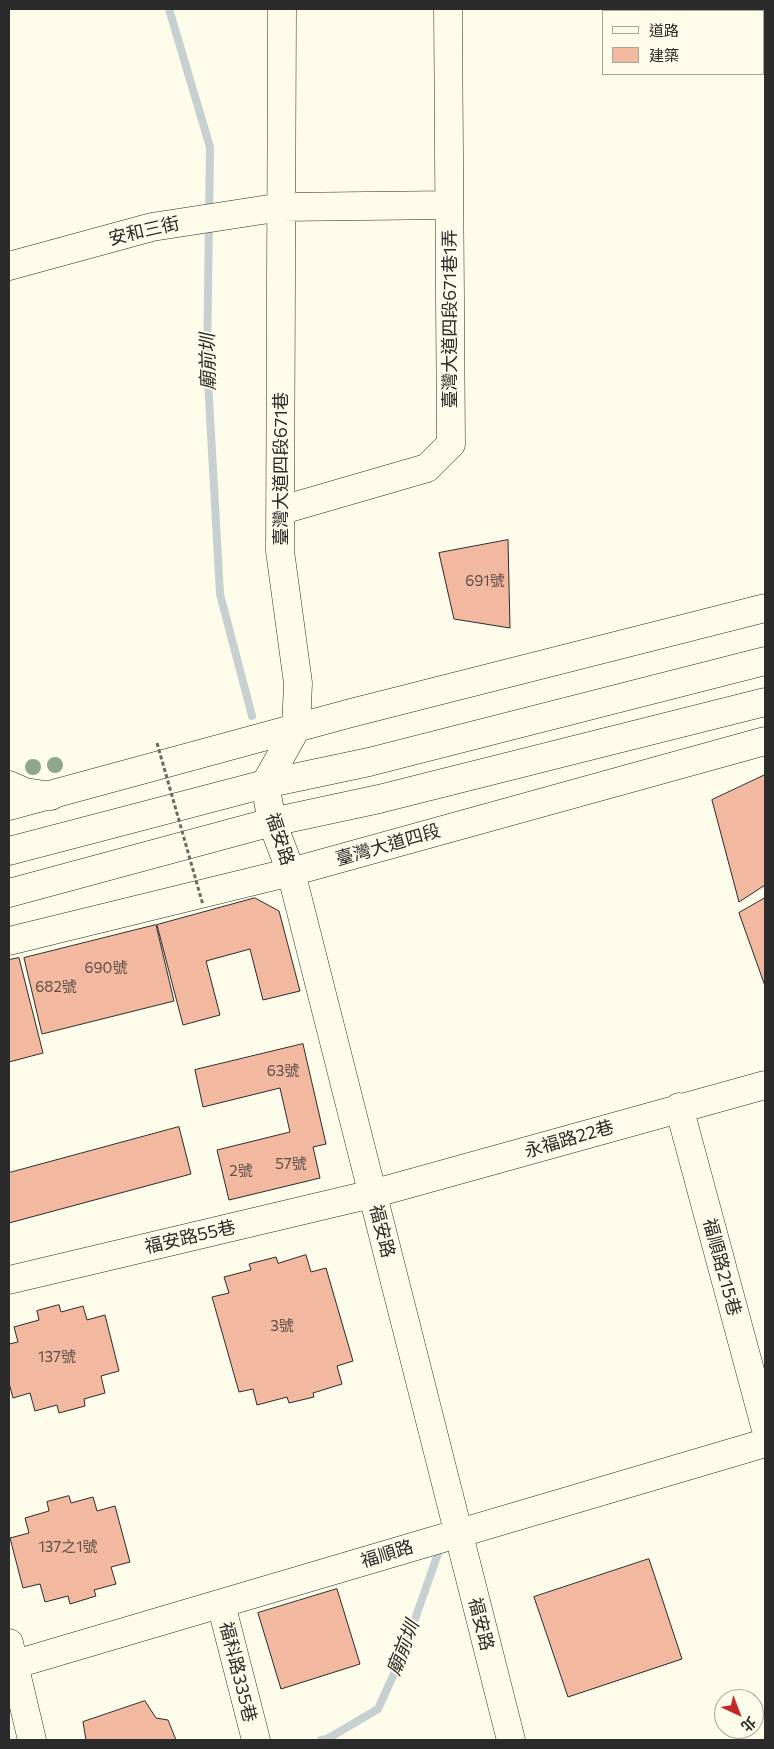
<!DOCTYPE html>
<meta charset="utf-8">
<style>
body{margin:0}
#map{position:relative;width:774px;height:1749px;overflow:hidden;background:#fdfbea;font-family:Commissioner,"Noto Sans TC",sans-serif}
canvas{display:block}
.frame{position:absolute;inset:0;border:10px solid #2b2b2b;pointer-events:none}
.legend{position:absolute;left:602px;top:10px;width:162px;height:65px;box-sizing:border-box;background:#fdfbea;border:1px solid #a9a89e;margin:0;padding:6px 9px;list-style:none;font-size:15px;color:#2b2b2b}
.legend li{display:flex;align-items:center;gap:10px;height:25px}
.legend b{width:25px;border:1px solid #a9a89e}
.north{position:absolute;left:714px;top:1689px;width:50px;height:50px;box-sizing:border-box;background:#fdfbea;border:1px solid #a9a89e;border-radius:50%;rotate:137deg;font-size:14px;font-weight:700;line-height:20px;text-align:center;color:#2b2b2b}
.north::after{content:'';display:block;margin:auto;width:18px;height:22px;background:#c62828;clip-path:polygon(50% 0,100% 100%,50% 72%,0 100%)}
</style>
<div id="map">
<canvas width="774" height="1749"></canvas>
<div class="frame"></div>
<ul class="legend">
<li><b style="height:6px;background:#fdfbea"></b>道路</li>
<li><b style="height:14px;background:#f2b8a0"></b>建築</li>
</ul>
<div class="north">北</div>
</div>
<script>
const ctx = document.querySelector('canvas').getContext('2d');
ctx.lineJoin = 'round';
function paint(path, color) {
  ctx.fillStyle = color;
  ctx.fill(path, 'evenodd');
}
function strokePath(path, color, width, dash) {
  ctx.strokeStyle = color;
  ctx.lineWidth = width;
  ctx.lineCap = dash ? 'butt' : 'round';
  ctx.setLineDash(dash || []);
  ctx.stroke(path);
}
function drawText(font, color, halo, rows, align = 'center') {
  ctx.font = font + ' Commissioner,"Noto Sans TC",sans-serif';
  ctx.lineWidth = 4;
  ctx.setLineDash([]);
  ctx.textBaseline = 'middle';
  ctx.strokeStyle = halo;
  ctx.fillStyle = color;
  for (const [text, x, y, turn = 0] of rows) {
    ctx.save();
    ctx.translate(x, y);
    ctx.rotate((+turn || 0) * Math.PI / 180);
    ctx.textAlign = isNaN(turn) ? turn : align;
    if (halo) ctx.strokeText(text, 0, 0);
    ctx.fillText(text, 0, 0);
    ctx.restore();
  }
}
const green = new Path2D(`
 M699,9H765V25L763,23V11H712Z`);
paint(green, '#deebd1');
strokePath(green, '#74746e', 1);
strokePath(new Path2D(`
 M169,9L210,147L207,363L220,594L252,716
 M321,1740L327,1739L378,1709L402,1656L441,1545`), '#c7d0d0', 8);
const building = new Path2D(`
 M508,540L510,628L454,619L439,553Z
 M765,775V885L739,902L712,800Z
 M255,898L279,911L300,991L263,1000L250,949L206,961L220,1015L183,1025L157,925Z
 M765,898V986L739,913Z
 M156,925L174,1001L42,1034L24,958Z
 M19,958L43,1053L9,1062V960Z
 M303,1044L326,1144L313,1147L320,1178L229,1200L217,1150L290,1132L280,1088L203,1107L195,1070Z
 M179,1127L191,1174L9,1223V1173Z
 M306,1255L311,1272L326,1268L353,1361L337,1366L342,1384L313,1393L314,1397L289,1403L287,1397L257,1405L253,1389L239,1392L212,1297L229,1293L224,1277L251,1270L249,1264L276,1257L278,1263Z
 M59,1305L61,1312L83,1306L87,1320L105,1315L119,1371L101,1376L105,1393L84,1399L85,1406L59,1413L57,1405L35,1411L30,1393L13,1398L9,1383V1344L18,1342L14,1327L39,1320L37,1311Z
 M69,1496L71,1503L93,1497L97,1511L115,1506L130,1562L111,1567L116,1584L94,1590L96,1596L70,1604L68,1596L45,1602L40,1584L23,1588L10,1538L29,1533L25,1518L49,1511L47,1502Z
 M649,1559L682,1659L568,1697L534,1597Z
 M337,1589L360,1664L281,1689L258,1613Z
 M145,1701L156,1718L168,1720L176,1740H86L83,1722Z`);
paint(building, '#f2b8a0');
strokePath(building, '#2b2b2b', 1);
const minor = new Path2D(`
 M282,9L280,551L298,683L296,729L265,784L272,822L291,872L511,1740
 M9,266L152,227L282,207L449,205
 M282,510L427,468L451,444L448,9
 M9,785L25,792L51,796
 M679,1107L765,1426
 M9,1280L372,1194L765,1085
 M221,1604L256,1740
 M9,1643L32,1740
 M9,1666L765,1443`);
const major = new Path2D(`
 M9,806L351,713L765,608
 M9,851L265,784L369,762L765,661
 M9,893L272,822L379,799L765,702
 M9,941L291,872L765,741`);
strokePath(minor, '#2b2b2b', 29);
strokePath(major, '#2b2b2b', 29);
strokePath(minor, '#fdfbea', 28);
strokePath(major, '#fdfbea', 28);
strokePath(new Path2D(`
 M157,743L203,905`), '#6a6964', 3, [4, 2.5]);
strokePath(new Path2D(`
 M676,9L677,11`), '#2b2b2b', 2.5);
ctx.fillStyle = '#8ea78a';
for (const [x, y] of [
 [55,765],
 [33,767]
]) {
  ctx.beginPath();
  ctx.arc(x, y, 8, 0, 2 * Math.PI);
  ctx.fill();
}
drawText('15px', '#5d4e48', null, [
 ["691號",485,581],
 ["690號",106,968],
 ["682號",56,987],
 ["63號",283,1071],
 ["57號",291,1164],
 ["2號",241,1171],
 ["3號",282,1326],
 ["137號",57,1357],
 ["137之1號",68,1547]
]);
drawText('18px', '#2b2b2b', '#fdfbea', [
 ["安和三街",144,231,-13],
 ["臺灣大道四段671巷1弄",450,319,-90],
 ["臺灣大道四段671巷",281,469,-90],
 ["福安路",280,839,72],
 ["臺灣大道四段",388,845,-16],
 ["永福路22巷",569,1139,-16],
 ["福安路",382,1231,76],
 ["福安路55巷",190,1237,-13],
 ["福順路215巷",722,1267,75],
 ["福順路",387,1554,-17],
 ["福安路",481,1624,76],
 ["福科路335巷",238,1672,76]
]);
drawText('italic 19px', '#2b2b2b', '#fdfbea', [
 ["廟前圳",208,362,-91],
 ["廟前圳",403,1648,-69]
]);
</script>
